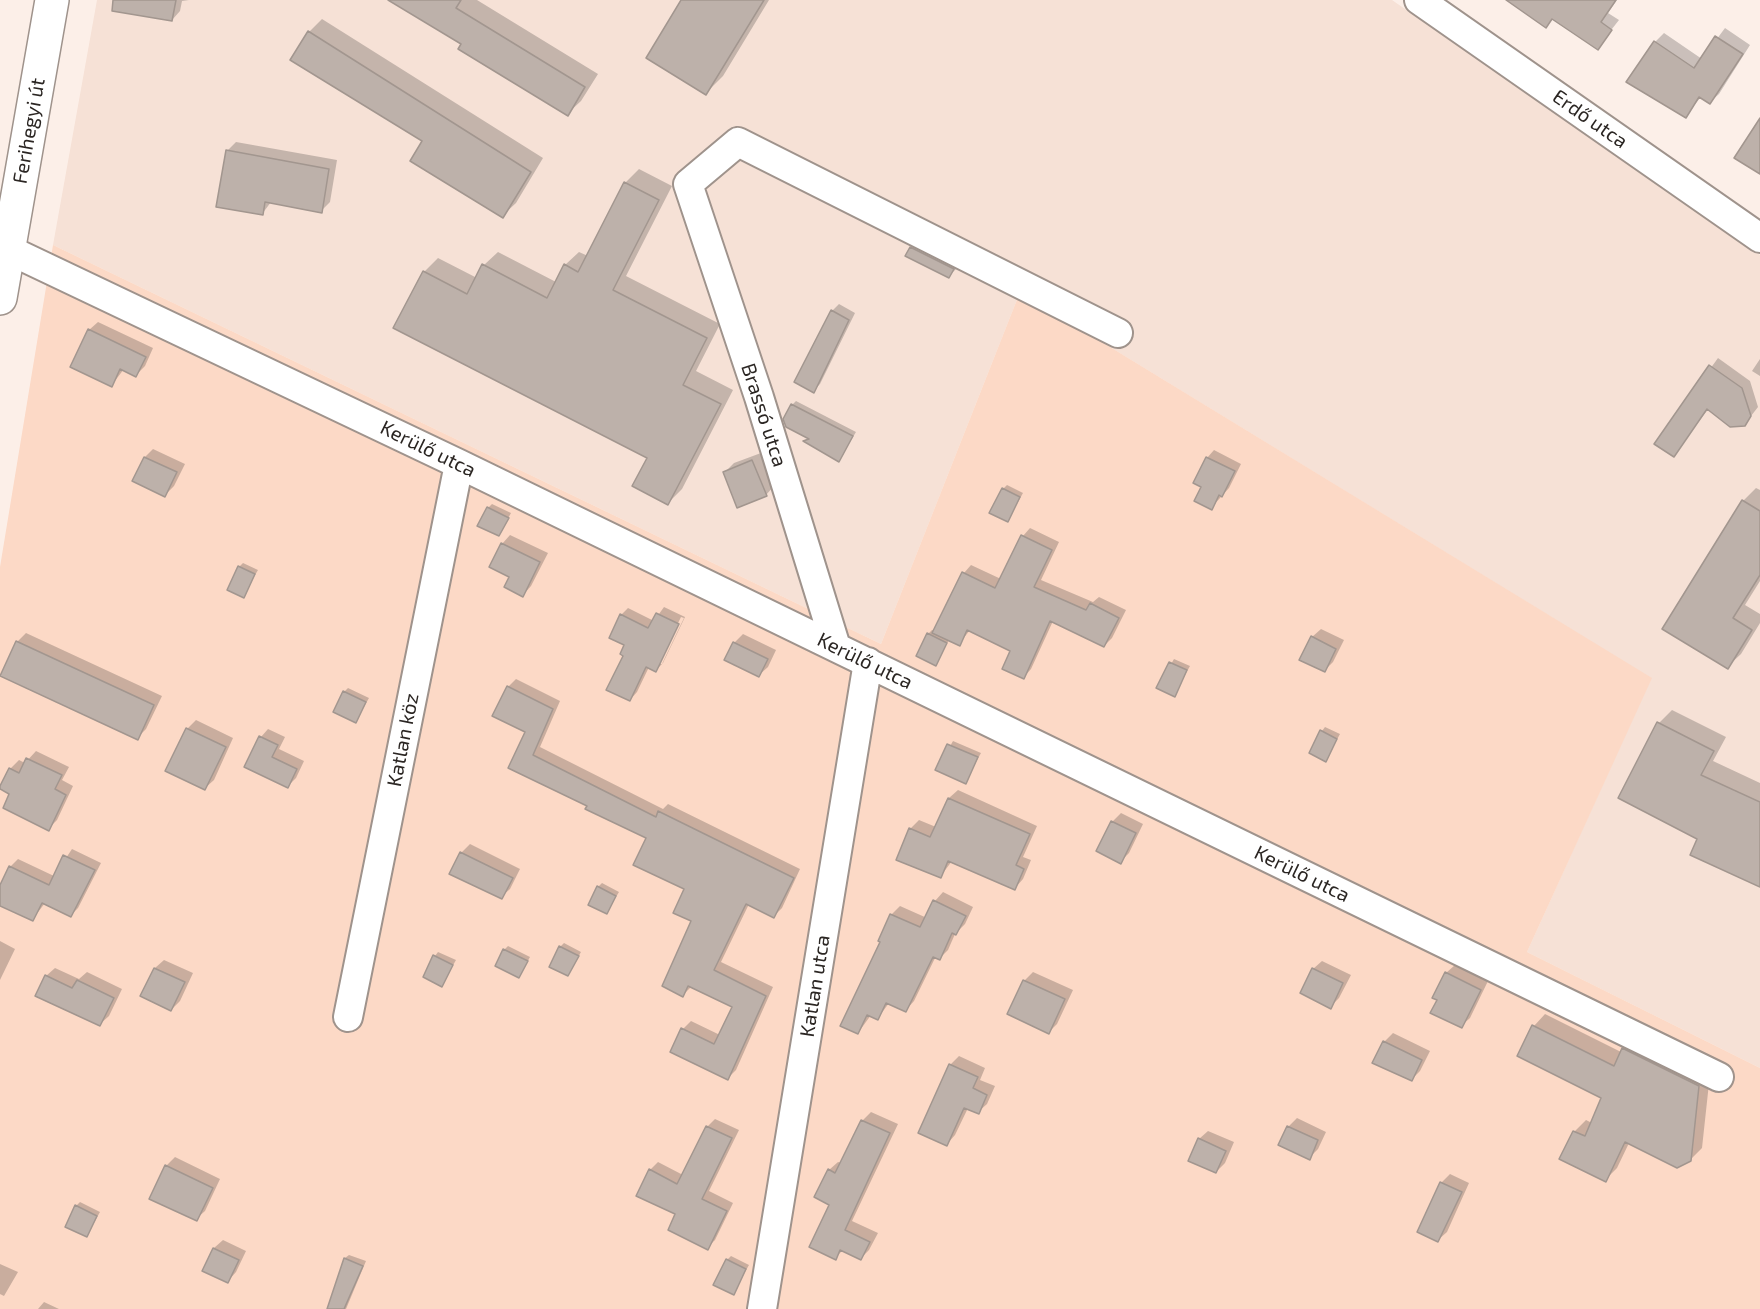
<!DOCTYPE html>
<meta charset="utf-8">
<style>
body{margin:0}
canvas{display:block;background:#fcefe8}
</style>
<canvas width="1760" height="1309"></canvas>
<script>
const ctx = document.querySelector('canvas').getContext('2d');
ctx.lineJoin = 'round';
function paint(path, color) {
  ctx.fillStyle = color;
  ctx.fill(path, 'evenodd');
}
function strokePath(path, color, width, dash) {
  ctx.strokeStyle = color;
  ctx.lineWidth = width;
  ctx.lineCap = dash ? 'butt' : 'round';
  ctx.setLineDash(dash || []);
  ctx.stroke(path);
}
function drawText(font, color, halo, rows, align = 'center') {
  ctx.font = font + ' "Exo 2",sans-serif';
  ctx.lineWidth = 4.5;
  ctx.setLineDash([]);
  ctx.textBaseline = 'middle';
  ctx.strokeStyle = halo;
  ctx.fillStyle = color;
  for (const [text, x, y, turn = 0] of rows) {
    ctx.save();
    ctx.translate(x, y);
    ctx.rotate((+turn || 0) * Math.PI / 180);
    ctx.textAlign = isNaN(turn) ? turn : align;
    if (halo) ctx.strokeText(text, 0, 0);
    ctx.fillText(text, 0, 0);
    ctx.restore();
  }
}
paint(new Path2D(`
 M97,0H1392L1760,255V1068L1527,952L1651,678L1020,292L881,644L53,245Z`), '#f6e1d6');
paint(new Path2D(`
 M53,245L881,644L1020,292L1652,678L1527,952L1760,1068V1309H0V567Z`), '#fcd9c6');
paint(new Path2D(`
 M149,0H189L182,1L180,11L172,20Z
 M391,0H477L598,74L581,101L567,114L463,44Z
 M683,0H769L723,76L706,93Z
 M1528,0H1617L1608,13L1619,20L1597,48L1554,18L1546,26Z
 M322,19L543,158L516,203L502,216L309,32Z
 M1725,28L1750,45L1719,94L1710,102L1701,97L1685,116L1655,42L1664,33L1702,59Z
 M236,142L337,160L330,202L321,211L271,202L262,214L227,151Z
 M639,169L672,186L626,276L720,324L696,371L733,390L682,489L668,503L649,457L424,272L438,258L477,278L484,265L498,252L556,282L565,265L579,252L588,256L625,183Z
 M919,239L957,268L949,276L911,248Z
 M839,304L855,313L820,384L813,391L832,311Z
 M98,322L153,348L145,366L136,375L124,369L111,386L89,330Z
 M1718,358L1750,381L1758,407L1744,425L1709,408L1673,455L1656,444Z
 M1760,359V376L1752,371Z
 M796,401L856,432L839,460L805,440L809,437L792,405Z
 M153,449L185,464L174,486L165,495L145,457Z
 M1214,450L1241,464L1229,488L1211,508L1203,486L1207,458Z
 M761,453L774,486L766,495L725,472L734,463Z
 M1007,485L1023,493L1008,520L1003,489Z
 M1756,488L1760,490V581L1745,605L1760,614V623L1741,654L1727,667L1743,501Z
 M492,504L511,513L499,535L488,508Z
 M1030,528L1059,542L1041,580L1093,602L1099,597L1126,610L1112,638L1104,646L1053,621L1031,669L1024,677L1012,650L970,630L959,644L949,640L935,664L928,634L932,630L935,631L964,573L971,565L1001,579L1023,536Z
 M510,535L548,553L531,586L523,595L511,576L502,544Z
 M243,563L258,570L243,596L239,567Z
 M664,607L685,617L663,663L656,670L649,667L637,692L630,700L621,615L628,608L654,621ZM681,617L684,618L662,664H658Z
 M1321,629L1344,640L1333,662L1324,671L1312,637Z
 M26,633L162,696L146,729L137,738L17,642Z
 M743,634L776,650L768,667L759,675L734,643Z
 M1174,659L1190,666L1174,695L1158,687Z
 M516,679L560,701L540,747L663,809L668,804L800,869L782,908L774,916L749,904L721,962L773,987L736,1070L728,1078L683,1029L691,1021L720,1035L734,1006L691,987L683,995L693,921L686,889L648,838L589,805L510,767L527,732L508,687Z
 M348,688L369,698L356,721L344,692Z
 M1672,710L1726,737L1713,761L1760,783V885L1699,838L1620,798L1659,723Z
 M196,720L233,738L214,780L205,788L187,729Z
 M1325,727L1340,734L1326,760L1322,731Z
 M268,729L285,737L279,749L304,761L296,778L288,786L261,737Z
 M953,741L981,753L965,782L937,769Z
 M36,751L69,767L62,780L73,786L57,820L48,829L10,769L19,760L25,763Z
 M958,790L1037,826L1023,857L1031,860L1023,879L1015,888L952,861L940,877L910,829L919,820L936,827L949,798Z
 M1121,813L1143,824L1129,853L1120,862L1112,822Z
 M470,844L520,869L510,889L501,897L461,853Z
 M72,849L101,863L78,908L71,915L45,903L32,920L0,905V888L10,867L18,859L54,876Z
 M602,883L619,892L607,912L598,887Z
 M943,892L973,907L965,924L955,934L948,950L940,958L936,956L914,1001L906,1010L889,1003L878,1018L871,1015L858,1033L882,942L880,940L892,914L900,906L927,918L935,901Z
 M0,941L15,949L0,980Z
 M564,943L581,952L568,975L560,947Z
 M508,946L530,957L519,977L504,950Z
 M438,952L456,960L442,985L435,956Z
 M164,960L193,973L180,1001L171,1010L142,996L155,968Z
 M1322,961L1351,975L1339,998L1330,1007L1313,969Z
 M1455,965L1488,981L1470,1018L1461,1026L1446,973Z
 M55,968L79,979L87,972L122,989L109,1016L100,1024L46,976Z
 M1033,972L1073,990L1057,1024L1049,1032L1024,981Z
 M1545,1014L1621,1052L1635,1037L1710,1074L1702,1148L1690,1160L1629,1143L1617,1168L1605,1180L1574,1132L1586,1120L1592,1123L1603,1097L1534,1026Z
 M1393,1033L1430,1051L1420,1071L1411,1080L1384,1042Z
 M959,1056L985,1068L980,1080L995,1086L987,1104L978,1112L968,1108L955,1135L947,1144L950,1065Z
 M871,1112L898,1124L852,1221L878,1233L869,1250L860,1259L843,1250L835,1258L829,1170L838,1162L842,1163L862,1121Z
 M1297,1118L1326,1132L1318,1149L1309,1158L1288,1127Z
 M715,1119L739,1130L709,1191L733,1203L715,1240L707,1248L650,1170L658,1162L683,1175L707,1127Z
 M1208,1131L1234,1142L1225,1163L1216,1172L1199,1139Z
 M175,1157L220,1179L205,1211L196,1219L166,1166Z
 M1450,1174L1469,1183L1447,1232L1438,1240L1441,1183Z
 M80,1202L100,1212L87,1235L76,1206Z
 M223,1240L246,1251L236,1272L228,1281L204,1270L214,1248Z
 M349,1255L366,1261L346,1309H328L345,1258Z
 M731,1256L749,1265L733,1293L727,1260Z
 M0,1264L18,1272L4,1296L0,1294Z
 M44,1302L59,1309H38Z`), '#0003');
const building = new Path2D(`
 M113,0H176L172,21L112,11Z
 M388,0H461L456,8L585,87L568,116L458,49L461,44Z
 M681,0H764L706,95L646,58Z
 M1506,0H1616L1601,22L1612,30L1598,50L1552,19L1546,28Z
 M308,31L531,172L503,218L410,161L422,141L290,60Z
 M1715,36L1743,54L1710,104L1699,97L1686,118L1626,82L1654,41L1694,68Z
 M1760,118V174L1734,158Z
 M226,150L329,169L322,213L265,202L263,215L216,207Z
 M624,182L659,200L613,290L707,338L683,385L721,404L668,505L632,486L647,458L393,328L423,271L467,294L482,264L547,298L564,264L578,272Z
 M910,247L954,269L949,278L905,256Z
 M831,310L849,320L814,393L794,382Z
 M88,329L146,357L136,377L120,369L112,387L70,367Z
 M1709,365L1742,388L1751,416L1745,426L1730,427L1707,409L1674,457L1654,444Z
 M791,404L853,436L839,462L803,441L809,439L786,427L783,419Z
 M144,457L177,472L165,497L132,481Z
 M1206,457L1235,471L1222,497L1219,495L1212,510L1194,501L1201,487L1193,483Z
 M752,460L767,496L737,508L723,472Z
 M1002,488L1020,497L1008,522L989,513Z
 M1742,500L1760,511V575L1733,618L1752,630L1728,669L1662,629Z
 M487,507L509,518L499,536L477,526Z
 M1021,535L1052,550L1034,587L1086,610L1090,603L1119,618L1104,647L1050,621L1024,679L1002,669L1010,651L967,630L960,646L932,633L962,572L995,588Z
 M501,543L540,562L523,597L504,587L509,577L489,567Z
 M238,566L255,574L244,598L227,590Z
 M656,613L679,624L656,672L646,667L630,701L606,690L623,656L620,654L624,645L609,638L620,614L648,628Z
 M927,633L947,643L936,666L916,656Z
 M1311,636L1336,649L1325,672L1299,660Z
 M16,641L154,705L138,740L0,676Z
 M733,642L768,659L759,677L724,660Z
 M1169,662L1187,670L1175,697L1156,688Z
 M507,686L553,709L533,755L656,817L658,811L794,878L774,918L746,904L714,970L766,996L728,1080L670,1052L681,1028L714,1044L732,1007L688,986L683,997L662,986L691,921L673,913L684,889L633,865L646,838L585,809L587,806L508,768L525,732L492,716Z
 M343,691L366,702L356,723L333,712Z
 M1657,722L1714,751L1701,775L1760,802V887L1690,855L1697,839L1618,798Z
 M186,728L226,747L205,790L165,771Z
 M1320,730L1337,739L1326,762L1309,753Z
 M259,736L278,745L272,757L297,769L288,788L244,767Z
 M947,744L978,757L966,784L935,770Z
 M26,758L62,775L55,789L66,795L49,831L3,808L9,794L0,789V786L9,768L19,773Z
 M948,798L1030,834L1016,865L1024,869L1015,890L948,861L941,878L896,860L909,828L930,837Z
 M1111,821L1136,833L1121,864L1096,851Z
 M460,852L513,878L502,899L449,874Z
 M63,855L95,870L71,917L42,903L33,921L0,906V885L9,866L49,885Z
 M597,886L616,896L607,914L588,905Z
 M933,900L966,916L956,935L952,933L940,960L933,957L906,1012L886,1003L878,1020L867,1015L858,1034L840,1026L880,942L878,941L890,914L920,927Z
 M559,946L579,956L568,976L549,967Z
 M503,949L528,961L519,978L495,966Z
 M433,955L453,965L442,987L423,977Z
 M154,968L185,982L171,1011L140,996Z
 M1312,968L1343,983L1331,1009L1300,993Z
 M1445,972L1481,990L1462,1028L1430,1013L1437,1000L1432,998Z
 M45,975L72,988L77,980L114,998L100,1026L35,996Z
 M1023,980L1065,999L1049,1034L1007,1014Z
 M1532,1025L1614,1066L1622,1048L1699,1086L1691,1161L1677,1168L1625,1142L1606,1182L1559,1159L1573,1131L1585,1136L1601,1098L1517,1056Z
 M1383,1041L1422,1060L1412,1081L1372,1063Z
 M949,1064L978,1077L973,1088L987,1095L979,1114L964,1108L947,1146L918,1133Z
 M861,1120L890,1133L845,1230L870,1242L861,1260L840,1250L836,1260L809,1247L829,1205L814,1197L828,1169L835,1173Z
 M706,1126L732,1138L702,1199L727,1211L708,1250L668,1230L675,1214L636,1196L649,1169L677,1184Z
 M1287,1126L1318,1140L1310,1160L1278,1145Z
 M1198,1138L1226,1151L1216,1173L1188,1161Z
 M165,1165L213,1188L197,1221L149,1199Z
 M1440,1182L1462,1192L1438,1242L1417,1232Z
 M75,1205L97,1216L87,1237L65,1227Z
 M213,1248L239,1260L228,1283L202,1271Z
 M344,1258L363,1266L344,1309H327Z
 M726,1259L746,1269L734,1295L713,1285Z`);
paint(building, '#bdb1aa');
strokePath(building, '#a2968f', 1.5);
const street = new Path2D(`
 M1419,0L1760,238
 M9,250L459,464L1719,1077
 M836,647L759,397L688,184L738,142L1118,333
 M348,1017L459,464
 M762,1309L868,662`);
const secondary = new Path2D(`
 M0,298L52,0`);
strokePath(street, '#9f938c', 32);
strokePath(secondary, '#9f938c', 36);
strokePath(street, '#fff', 28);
strokePath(secondary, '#fff', 33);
drawText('20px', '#2b2623', '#fff', [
 ["Erdő utca",1590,119,35],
 ["Ferihegyi út",29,131,-80],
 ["Brassó utca",764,415,72],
 ["Kerülő utca",428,449,26],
 ["Kerülő utca",865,661,26],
 ["Katlan köz",403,740,-79],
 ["Kerülő utca",1302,874,26],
 ["Katlan utca",815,986,-81]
]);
</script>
